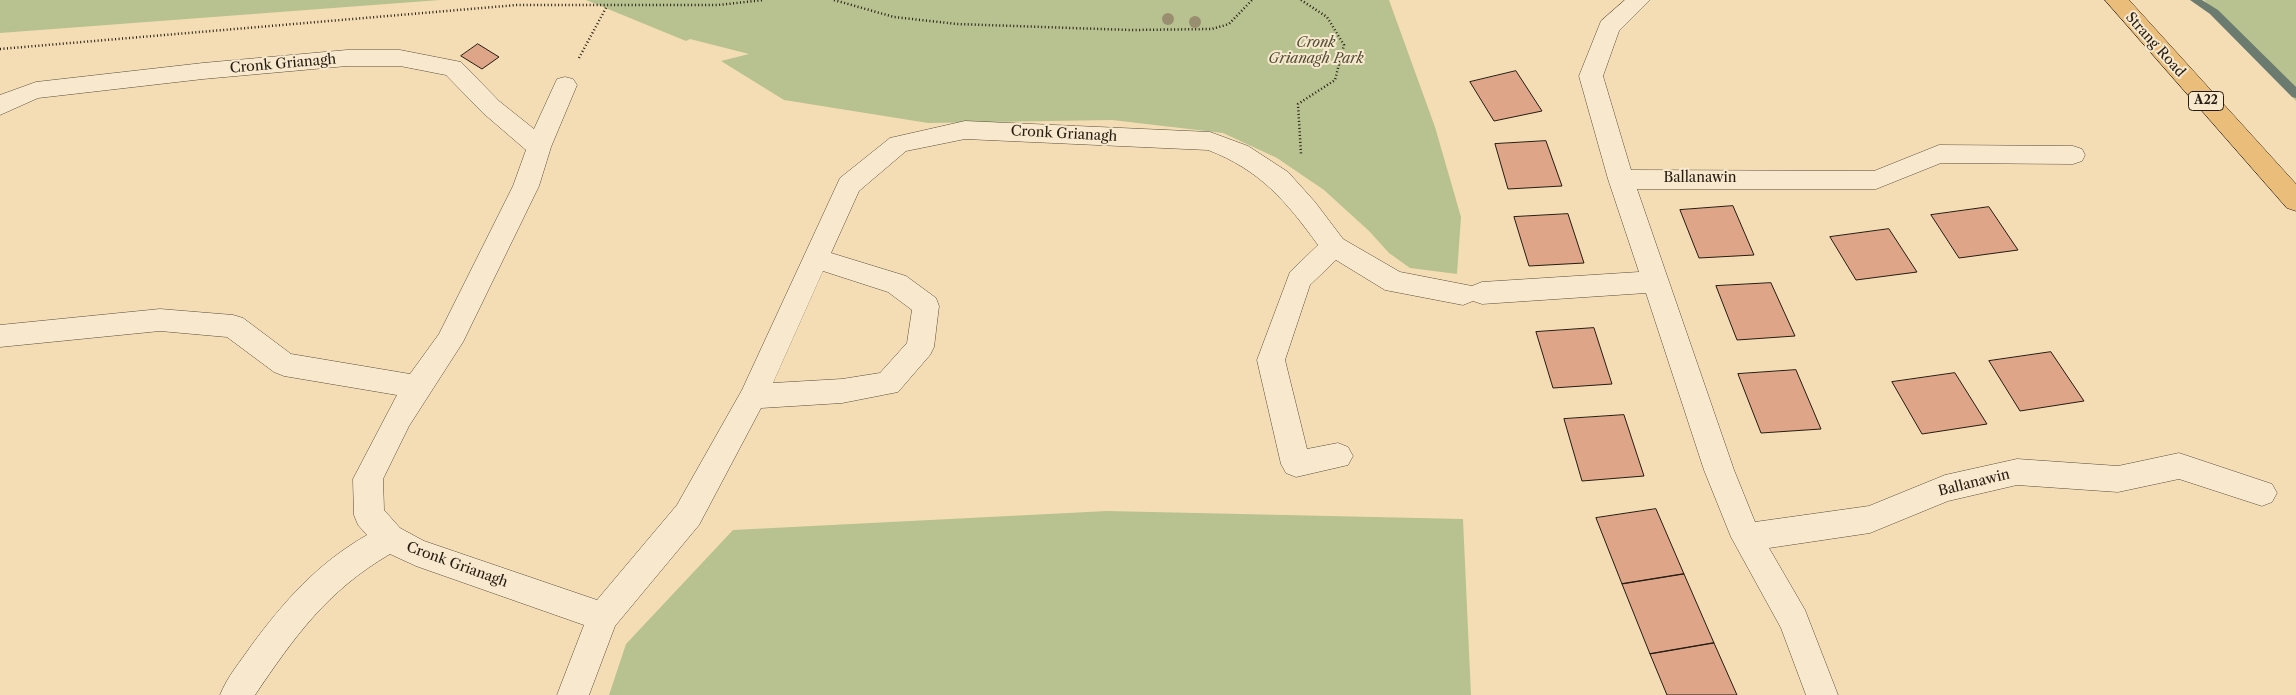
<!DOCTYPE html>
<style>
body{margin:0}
canvas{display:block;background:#f4ddb4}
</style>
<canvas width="2296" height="695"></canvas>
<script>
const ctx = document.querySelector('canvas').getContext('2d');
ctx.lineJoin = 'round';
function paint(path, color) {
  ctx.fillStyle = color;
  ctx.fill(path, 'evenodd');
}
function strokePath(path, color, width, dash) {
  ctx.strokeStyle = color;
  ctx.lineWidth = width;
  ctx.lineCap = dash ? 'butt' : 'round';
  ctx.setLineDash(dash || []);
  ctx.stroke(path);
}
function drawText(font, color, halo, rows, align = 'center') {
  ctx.font = font + ' "Libre Caslon Text",serif';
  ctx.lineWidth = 4;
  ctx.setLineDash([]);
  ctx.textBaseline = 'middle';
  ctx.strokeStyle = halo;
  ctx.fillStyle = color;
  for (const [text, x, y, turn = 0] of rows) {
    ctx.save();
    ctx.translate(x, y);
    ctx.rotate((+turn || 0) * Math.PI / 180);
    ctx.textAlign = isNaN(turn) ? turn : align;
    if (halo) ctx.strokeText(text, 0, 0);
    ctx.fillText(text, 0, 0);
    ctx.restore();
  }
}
paint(new Path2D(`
 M0,0H440L0,33Z
 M586,0H1389L1435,127L1461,217L1457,274L1410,268L1389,253L1369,231L1324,190L1277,158L1223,133L1112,120L928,123L784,100L721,61L749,54L690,39L686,41Z
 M2204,0H2296V101Z
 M1107,511L1463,519L1471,695H609L626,644L733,530Z`), '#b8c290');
paint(new Path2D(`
 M2190,0H2202L2218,10L2296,87V98L2292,97L2210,14Z`), '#6c7b70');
const building = new Path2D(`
 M478,44L499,57L482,69L461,56Z
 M1516,71L1542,111L1494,121L1470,82Z
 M1546,141L1562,186L1508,189L1495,144Z
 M1733,206L1754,255L1699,258L1680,210Z
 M1989,207L2018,250L1959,258L1931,215Z
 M1568,214L1584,263L1529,266L1514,217Z
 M1889,229L1917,272L1856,280L1830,237Z
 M1771,283L1795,336L1737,340L1716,286Z
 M1594,328L1612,384L1553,388L1536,332Z
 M2051,352L2084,401L2020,411L1989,361Z
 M1796,370L1821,429L1761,433L1738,374Z
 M1955,373L1987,424L1922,434L1892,382Z
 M1624,415L1644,476L1582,481L1564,419Z
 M1656,509L1684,574L1622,584L1596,518Z
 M1684,574L1714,643L1650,654L1622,584Z
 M1714,643L1737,695H1667L1650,654Z`);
paint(building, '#dea589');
strokePath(building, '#241c12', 1);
const minor = new Path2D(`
 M1625,0H1650L1619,31L1603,76L1631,170L1874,171L1939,145L2073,146L2082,149L2085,155L2082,161L2073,164L1941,163L1876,189H1637L1734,470L1755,522L1869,506L1945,475L2017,459L2118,466L2179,453L2272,484L2277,493L2272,502L2262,506L2179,479L2118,492L2017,485L1948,501L1870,533L1769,548L1805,610L1838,695H1806L1781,628L1731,537L1704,470L1646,293L1482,304L1473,301L1463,305L1385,290L1336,260L1310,285L1285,360L1307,449L1338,443L1348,447L1353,456L1348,465L1296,477L1286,473L1281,464L1257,360L1290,272L1318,245C1286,201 1260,170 1208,150L965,139L906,151L859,191L831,253L906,276L936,298L939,306L934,347L930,355L898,392L842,403L761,408L699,525L615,626L589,695H557L584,625L416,566L390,554C327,591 295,636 255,695H220C227,677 240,662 251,646C284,601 318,563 367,535L358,525L354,515L353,479L397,395L284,376L274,372L227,337L160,331L0,347V325L160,309L233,315L243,318L291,354L410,374L439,334L513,186L526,150L483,113L446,75L400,66H347L203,79L38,98L0,115V95L36,82L203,63L347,50H400L461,62L499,101L534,129L557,79L565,77L573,79L577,85L551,147L539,186L463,342L409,426L383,479L384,510L400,528L424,541L597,600L677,505L742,390L840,178L890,138L965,121L1210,132L1248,146L1288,172L1315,202L1343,239L1400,272L1472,286L1482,282L1639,272L1608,179L1579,76L1601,21ZM823,271L888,292L912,310L907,343L880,373L842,379L773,383Z`);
const major = new Path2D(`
 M2105,0H2129L2296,184V211L2287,208Z`);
strokePath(minor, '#584c3a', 1);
strokePath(major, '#241c12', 1);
strokePath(new Path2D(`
 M834,0L894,17L957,24L1130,30L1212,29L1229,24L1252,0
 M1301,0L1327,17L1344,45L1335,80L1298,104L1301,154
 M0,49L517,5H718L764,0
 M579,58L607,6`), '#241c12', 2.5, [1, 2.5]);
paint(minor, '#f8e9ce');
paint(major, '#eabe7a');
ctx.fillStyle = '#9a8e70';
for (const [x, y] of [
 [1168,19],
 [1195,22]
]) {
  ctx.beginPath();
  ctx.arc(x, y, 6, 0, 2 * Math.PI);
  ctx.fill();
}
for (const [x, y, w] of [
 [2206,101,35]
]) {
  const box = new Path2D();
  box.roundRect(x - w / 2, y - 9.5, w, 19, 4);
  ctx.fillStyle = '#f8e9ce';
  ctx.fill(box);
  strokePath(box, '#241c12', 1);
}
drawText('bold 12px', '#241c12', null, [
 ["A22",2206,101]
]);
drawText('italic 14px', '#504e38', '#f8e9ce', [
 ["Cronk",1316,43],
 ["Grianagh Park",1316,59]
]);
drawText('14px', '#241c12', '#f8e9ce', [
 ["Strang Road",2155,45,48],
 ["Cronk Grianagh",283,64,-5],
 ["Cronk Grianagh",1064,134,3],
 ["Ballanawin",1700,178],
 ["Ballanawin",1974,483,-14],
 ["Cronk Grianagh",457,565,20]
]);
</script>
